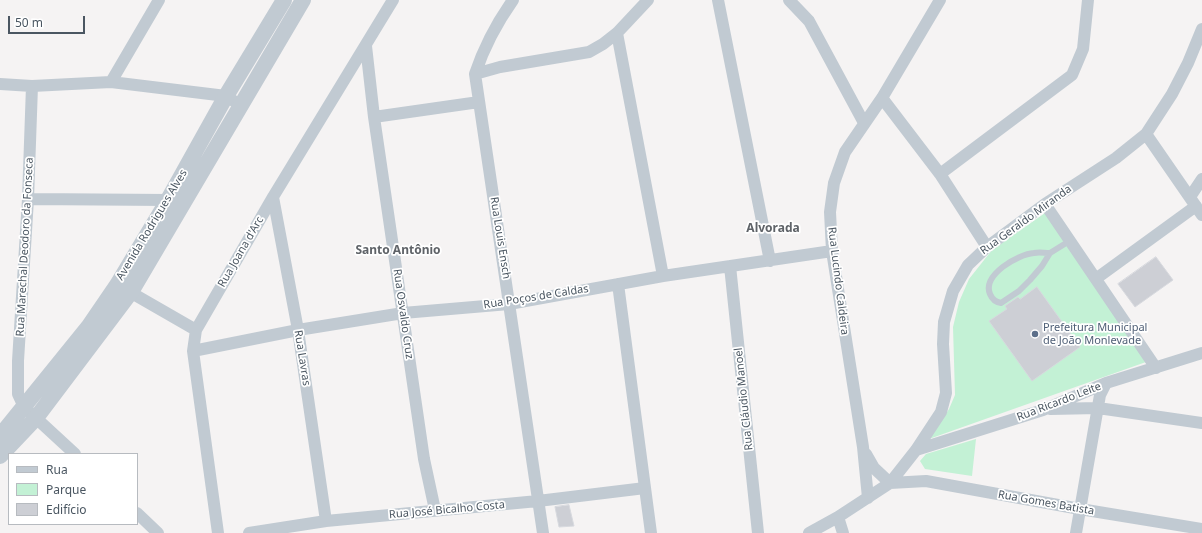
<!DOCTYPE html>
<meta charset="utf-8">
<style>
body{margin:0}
#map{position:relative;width:1202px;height:533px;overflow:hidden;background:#f5f3f3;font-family:"Noto Sans",sans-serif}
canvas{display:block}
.legend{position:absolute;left:8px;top:453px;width:130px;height:72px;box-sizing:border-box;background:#fff;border:1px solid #b7bbc0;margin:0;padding:5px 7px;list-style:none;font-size:12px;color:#4a5661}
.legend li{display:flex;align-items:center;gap:8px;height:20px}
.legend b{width:20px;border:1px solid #b7bbc0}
.scale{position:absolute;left:8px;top:16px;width:77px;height:18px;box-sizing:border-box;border:2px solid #4a5661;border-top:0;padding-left:5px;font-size:12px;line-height:14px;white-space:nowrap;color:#4a5661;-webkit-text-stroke:3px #fff;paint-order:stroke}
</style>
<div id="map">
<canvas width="1202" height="533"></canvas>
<ul class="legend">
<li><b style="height:5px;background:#c1cad2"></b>Rua</li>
<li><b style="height:11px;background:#c3f1d5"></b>Parque</li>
<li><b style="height:11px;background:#cdcfd5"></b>Edifício</li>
</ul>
<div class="scale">50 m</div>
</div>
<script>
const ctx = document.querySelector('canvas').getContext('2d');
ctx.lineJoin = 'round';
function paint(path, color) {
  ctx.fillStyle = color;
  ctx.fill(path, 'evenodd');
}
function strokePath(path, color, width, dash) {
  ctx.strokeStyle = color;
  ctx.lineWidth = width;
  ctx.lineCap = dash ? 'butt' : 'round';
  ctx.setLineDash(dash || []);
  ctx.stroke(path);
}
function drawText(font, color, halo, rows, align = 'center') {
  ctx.font = font + ' "Noto Sans",sans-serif';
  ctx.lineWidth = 3.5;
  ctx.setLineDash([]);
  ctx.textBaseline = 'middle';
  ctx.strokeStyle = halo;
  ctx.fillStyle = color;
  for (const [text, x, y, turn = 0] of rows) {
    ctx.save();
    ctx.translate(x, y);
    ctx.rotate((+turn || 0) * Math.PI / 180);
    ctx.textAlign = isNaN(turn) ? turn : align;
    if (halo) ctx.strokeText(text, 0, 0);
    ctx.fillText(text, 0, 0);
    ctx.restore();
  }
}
paint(new Path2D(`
 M1045,213L1146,362L929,439L949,409L955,395L953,327L959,302L969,279L992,250Z
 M976,439L972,476L925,469L920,461L926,454Z`), '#c3f1d5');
const building = new Path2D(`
 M1156,257L1173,280L1135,307L1118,284Z
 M1037,287L1080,347L1032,381L989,321L1007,309L1005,306L1018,297L1020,299Z
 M569,505L574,526L559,527L555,507Z`);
paint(building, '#cdcfd5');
strokePath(building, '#d7d9de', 1);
strokePath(new Path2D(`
 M1050,253C1044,253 1039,252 1034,253C1018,254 982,275 990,294C992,299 995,302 1001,303L1019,291L1030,280L1042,266L1050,253L1071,240`), '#c1cad2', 6);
strokePath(new Path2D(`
 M513,0C496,24 484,47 475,74L543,533
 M718,0L770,261
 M789,0L809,21L864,123
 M617,33L663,276
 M366,46L374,117L424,459L435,510
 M475,74L500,67L589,52L603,44L617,33L648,0
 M111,82L159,0
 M0,84L32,86L111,82L226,96L240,105
 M32,86L28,199L18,361V394L24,407L75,454
 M882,98L940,174L987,247
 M374,117L479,102
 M1146,134L1202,215
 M940,174L1072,75L1083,49L1088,0
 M273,197L298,330L326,521
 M1190,197L1202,179
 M28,199L168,200L175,203
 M1045,204L1156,368
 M730,266L758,533
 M1097,278L1196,206
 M618,284L651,533
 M123,288L196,330
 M193,351L298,330L403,313L509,304L663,276L832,251
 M1050,409L1098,408L1202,423
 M916,450L1043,410L1106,383L1202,353
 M866,454L874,468L890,483
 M890,483L926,481L1080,509L1202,529
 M868,498L863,447L832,251L830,212L834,183L845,152L882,98L940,0
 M137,513L158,533
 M838,517L843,533
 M218,533L193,351L196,330L273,197L393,0
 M249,533L326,521L538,501L645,488
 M809,533L838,517L890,483L916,450L941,412L946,393L943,344L944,322L953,291L968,265L987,247L1045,204L1116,158L1146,134L1172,94L1188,63L1202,29
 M1076,533L1100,395L1106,383`), '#c1cad2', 12);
strokePath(new Path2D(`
 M0,436L89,326L117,285L168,200L226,96L284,0
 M0,456L36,418L131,292L303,0`), '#c1cad2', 16);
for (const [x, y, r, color] of [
 [1035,334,4,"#5c6f8a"]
]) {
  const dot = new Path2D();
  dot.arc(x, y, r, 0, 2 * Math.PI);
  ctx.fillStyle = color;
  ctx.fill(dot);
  strokePath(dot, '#fff', 1.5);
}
drawText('11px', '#4a5661', '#fff', [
 ["Rua Geraldo Miranda",1026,220,-36],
 ["Avenida Rodrigues Alves",152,225,-59],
 ["Rua Louis Ensch",500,238,81],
 ["Rua Marechal Deodoro da Fonseca",25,247,-87],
 ["Rua Joana d'Arc",241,252,-60],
 ["Rua Lucindo Caldeira",838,281,83],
 ["Rua Poços de Caldas",536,297,-9],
 ["Rua Osvaldo Cruz",403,314,82],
 ["Rua Lavras",302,358,81],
 ["Rua Cláudio Manoel",744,399,-96],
 ["Rua Ricardo Leite",1059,402,-21],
 ["Rua Gomes Batista",1046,503,10],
 ["Rua José Bicalho Costa",447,510,-5]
]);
drawText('11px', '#4e5e75', '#fff', [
 ["Prefeitura Municipal",1043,328],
 ["de João Monlevade",1043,341]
], 'left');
drawText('bold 12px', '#5f6368', '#fff', [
 ["Alvorada",773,229],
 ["Santo Antônio",398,251]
]);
</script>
